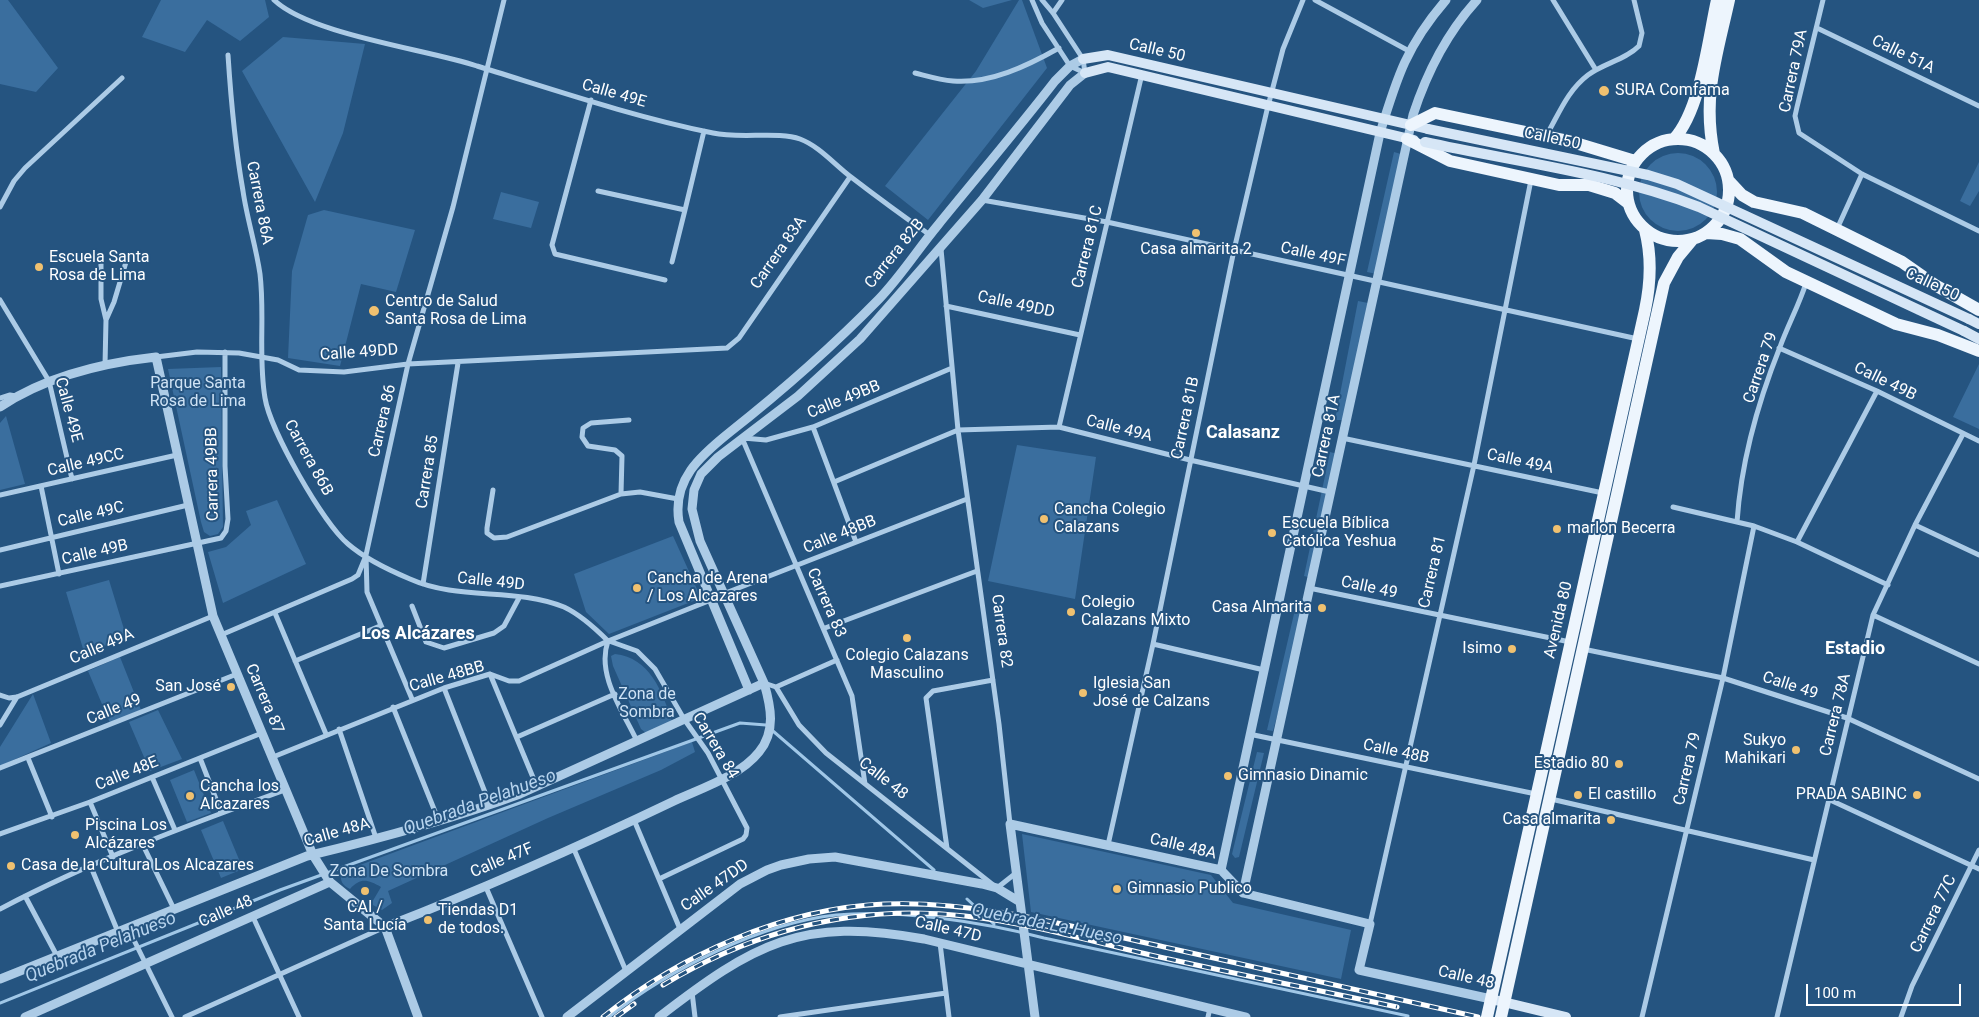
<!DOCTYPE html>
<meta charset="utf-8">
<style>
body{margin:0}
#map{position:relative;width:1979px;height:1017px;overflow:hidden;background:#255480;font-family:Roboto,sans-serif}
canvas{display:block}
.scale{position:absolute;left:1806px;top:984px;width:155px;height:22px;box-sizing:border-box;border:2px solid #fff;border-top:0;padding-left:6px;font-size:15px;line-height:18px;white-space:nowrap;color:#fff;-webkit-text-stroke:4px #255480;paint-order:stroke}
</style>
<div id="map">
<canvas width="1979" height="1017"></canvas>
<div class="scale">100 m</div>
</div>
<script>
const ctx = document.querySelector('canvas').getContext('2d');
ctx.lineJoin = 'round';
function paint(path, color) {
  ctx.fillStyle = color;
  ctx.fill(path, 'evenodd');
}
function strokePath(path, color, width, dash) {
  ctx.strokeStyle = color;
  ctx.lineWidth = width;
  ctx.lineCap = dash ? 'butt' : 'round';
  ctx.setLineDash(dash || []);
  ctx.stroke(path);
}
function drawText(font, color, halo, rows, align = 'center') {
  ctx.font = font + ' Roboto,sans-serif';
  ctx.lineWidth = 4;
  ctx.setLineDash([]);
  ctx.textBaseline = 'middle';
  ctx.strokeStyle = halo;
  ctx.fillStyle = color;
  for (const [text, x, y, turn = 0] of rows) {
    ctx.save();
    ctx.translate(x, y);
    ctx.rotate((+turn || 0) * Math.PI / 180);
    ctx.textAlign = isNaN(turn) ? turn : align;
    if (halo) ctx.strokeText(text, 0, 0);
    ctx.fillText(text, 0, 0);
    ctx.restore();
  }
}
paint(new Path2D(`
 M0,0H8L58,68L36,92L0,84Z
 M161,0H265L269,17L240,41L207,20L185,52L142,37Z
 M969,0H1012L983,8Z
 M1019,0H1022L1047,68L928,220L885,186L976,71Z
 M283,37L365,44L343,133L315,202L242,71Z
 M1394,152L1401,154L1377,274L1367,272Z
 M1639 192a39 39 0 1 1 78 0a39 39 0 1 1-78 0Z
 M1979,162V191L1970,206L1960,201Z
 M501,192L539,202L531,228L493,219Z
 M324,210L415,230L396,292L361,284L340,366L288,358L292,271L308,215Z
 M1358,301L1368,303L1344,420H1335Z
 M1979,364V429L1953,417Z
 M221,367L223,527L218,534L210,536L204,532L201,522L168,369Z
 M6,416L25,484L0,490V423Z
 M1017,445L1096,457L1075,599L988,581Z
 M1330,452L1338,454L1312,578L1304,576Z
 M277,500L306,564L223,603L208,552L226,547L251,525L246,511Z
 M673,536L701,598L609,634L586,612L574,574Z
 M109,580L127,639L84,652L66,592Z
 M1297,601L1307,604L1273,731L1267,730Z
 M615,654C650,658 662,691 672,721L646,733L641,729L613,666L611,656Z
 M120,657L141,710L110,723L88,671Z
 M33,694L51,743L0,766V747Z
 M158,710L182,759L150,771L129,722Z
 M692,742L695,752L661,770L548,818L388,891L392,903L382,910L371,904L381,887C368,880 361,877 350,889C342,885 340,881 341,872Z
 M1257,752L1264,753L1239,857L1235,858L1232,854Z
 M194,770L211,813L187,822L170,780Z
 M223,821L243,869L221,878L201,830Z
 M1022,834L1211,875L1233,903L1351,930L1341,979L1031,912Z`), '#3a6e9e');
strokePath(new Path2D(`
 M967,899L994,924
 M0,1003L280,890L740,723L766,725L934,870
 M609,1017C668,970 761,923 836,915C898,909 984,922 1044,938L1408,1016`), '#a0c7e7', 3);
strokePath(new Path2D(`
 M274,0C311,35 426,49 477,66C555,90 634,117 713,133C739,139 779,131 800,139C819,146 835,165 851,177C877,197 903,216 930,235
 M1032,0L1042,23L1070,66L1085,73
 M1042,0L1053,13L1083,59L1085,73
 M1315,0L1409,51
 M1553,0L1596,70
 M1823,0L1797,107L1795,116L1799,133L1862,174L1979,231
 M1053,13L1062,0
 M1817,28L1979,106
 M228,55C231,101 235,146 243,191C247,219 256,246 260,274C265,315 258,357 265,398C270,430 323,523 348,544C363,557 391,571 410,579C459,601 515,587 564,607C581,615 595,628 608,641
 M915,73C927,76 940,80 953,81C990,84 1027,66 1059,48
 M591,100L552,245L555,254L665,280
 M1546,136C1559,114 1567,91 1588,75C1604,63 1625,60 1639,46L1642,33L1634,0
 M598,191L685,210L704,131
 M982,200L1107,222L1638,339
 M0,207L14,181L25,168L122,78
 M1837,229L1862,174
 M941,249L958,430L999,724L1010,824
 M672,262L685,210
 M101,264V299L106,320
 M0,300L49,381L72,479
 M946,306L1080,335
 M1779,348L1877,391L1979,441
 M156,357L197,352L239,353L278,360L299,370L344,372L408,364L727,348L739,338L850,177
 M105,365L106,320L114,302L126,262
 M0,398L10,395L16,396
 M813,427L856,542
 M1059,427L1142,74
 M742,438L852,696L865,784
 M743,438L766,440L813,427L952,368
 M1342,438L1603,493
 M834,482L958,430L1059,427L1190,460L1330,492
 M41,486L59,574
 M493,490L487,528V533L494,538L507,537L621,494L640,492L678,499
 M621,494L622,456L615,450L588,446L582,437L583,428L591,423L629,420
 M0,495L177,455
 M1673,507L1754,526L1797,542L1888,585
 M1737,522C1741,463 1758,402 1780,347C1788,325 1799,305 1806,283
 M1915,525L1979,555
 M1797,542L1877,391
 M0,550L188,505
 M423,584L458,363
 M0,586L221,538L226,531L228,519L225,466V352
 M1309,588L1570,642
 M723,594L967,499
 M412,606L426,642L444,648L494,633L504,626L519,598
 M275,613L326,734
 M1873,615L1979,664
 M825,628L977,571
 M221,635L352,579L358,575L365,558
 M608,641C596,675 623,711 637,741
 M609,641L637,651L655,669L684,719L708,753L747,828L746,835L743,839L659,879
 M1153,644L1264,670
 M1583,649L1723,678L1847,718L1979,779
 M295,661L380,626
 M490,674L537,787
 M764,683L776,687L799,725L826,753L997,888L1016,873
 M776,687L837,660
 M444,688L490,805
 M0,695L9,698L17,697L213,616
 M412,699L367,592L366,555L408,364L453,207L504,0
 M393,707L438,819
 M0,725L17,697
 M339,729L376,838
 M1249,734L1536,794
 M517,737L615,694
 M273,757L444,688L490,674L509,681H519L608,641L711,600
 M28,758L52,817
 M200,758L221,812
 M0,768L237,674
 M152,777L175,830
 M1551,799L1814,860
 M1828,799L1979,869
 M90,802L113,857
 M634,820L680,929
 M0,834L90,802L262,733
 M142,843L174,909
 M1108,845L1153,644L1234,250L1267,110L1283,49L1303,0
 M573,847L626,971
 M947,848L926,698L933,691L993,680
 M91,867L118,932
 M485,885L542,1017
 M25,896L57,956
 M0,909C91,861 188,825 285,790
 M253,917L299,1017
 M1370,924L1474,465L1531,180
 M128,928L172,1017
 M940,943L949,1017
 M692,992L695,1017
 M185,1017L385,927
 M780,1017L946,993
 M1208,1017L1210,1008
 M1642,1017L1723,678L1754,526
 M1777,1017L1873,615L1915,525L1963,434
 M1901,1017L1912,986L1979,850`), '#accbe6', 5);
strokePath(new Path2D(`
 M0,407C46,376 102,363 156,357L213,616L313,855L330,882L385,927L418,1017
 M749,690L679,522C672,480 700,456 730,432C782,391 833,346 879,299C901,276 918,249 938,225C977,177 1017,130 1055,81L1070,66L1083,59
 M1221,870L1380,133C1397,77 1407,45 1446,0
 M1243,893L1413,115C1427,72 1446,34 1477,0
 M385,927C483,889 580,846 674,801C702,788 740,776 759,752C776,731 771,707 764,683L700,541L692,509L694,490L701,474L718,457L798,396L860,339L982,200L1070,85L1085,73
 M0,979L307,856C378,839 452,819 520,794L764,683
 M25,1017L330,882
 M567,1017L740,884L767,870L781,865L809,859L835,857L982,884L997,888L1020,902
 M659,1017C754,944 801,916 924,939L1246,1017
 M1035,1017L1010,824L1221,870L1243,893L1370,924L1359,970L1491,999`), '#accbe6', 9);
strokePath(new Path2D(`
 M1083,59L1108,55L1428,129
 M1085,73L1108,67L1414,140
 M1969,319L1979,324
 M1964,331L1979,339
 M1491,999L1566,1017`), '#d6e6f6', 10);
strokePath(new Path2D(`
 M1411,125L1435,113L1569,141L1635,161
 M1627 190a51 51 0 1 1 102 0a51 51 0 1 1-102 0Z
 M1407,139L1450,161L1559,185H1589L1615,193L1628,203
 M1674,139C1701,109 1708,40 1717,0
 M1714,154C1702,96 1717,55 1729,0
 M1729,181L1742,195L1754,202L1803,213L1902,262L1935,285L1979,310
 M1706,233L1722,234L1740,239L1786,272L1896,324L1938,335L1979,351
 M1487,1017L1645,310C1651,282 1652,257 1645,230
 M1501,1017L1664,283L1678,257L1693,239`), '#edf5fd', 12);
const rail = new Path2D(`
 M663,985C757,929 856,904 965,916C1029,923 1093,942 1155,956C1236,974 1317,990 1397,1007
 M603,1017C680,955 784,908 884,904C980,900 1076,928 1169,948C1272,971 1375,994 1478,1017
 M616,1017L634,1004`);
strokePath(rail, '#fff', 5);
strokePath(rail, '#255480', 3, [9]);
strokePath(new Path2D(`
 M1428,129L1648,175L1677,184L1969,319
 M1425,142C1516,162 1611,173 1699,207L1964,331`), '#d6e6f6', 10);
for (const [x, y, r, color] of [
 [1604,91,6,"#f0c170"],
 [1196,233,5,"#f0c170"],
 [39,267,5,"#f0c170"],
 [374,311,6,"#f0c170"],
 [1044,519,5,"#f0c170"],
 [1557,529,5,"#f0c170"],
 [1272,533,5,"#f0c170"],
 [637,588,5,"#f0c170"],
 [1322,608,5,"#f0c170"],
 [1071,612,5,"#f0c170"],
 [907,638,5,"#f0c170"],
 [1512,649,5,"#f0c170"],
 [231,687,5,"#f0c170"],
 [1083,693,5,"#f0c170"],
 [1796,750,5,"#f0c170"],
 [1619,764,5,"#f0c170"],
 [1228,776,5,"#f0c170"],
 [1578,795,5,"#f0c170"],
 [1917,795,5,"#f0c170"],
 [190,796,5,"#f0c170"],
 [1611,820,5,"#f0c170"],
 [75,835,5,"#f0c170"],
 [11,866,5,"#f0c170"],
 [1117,889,5,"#f0c170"],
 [365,891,5,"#f0c170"],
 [428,920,5,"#f0c170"]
]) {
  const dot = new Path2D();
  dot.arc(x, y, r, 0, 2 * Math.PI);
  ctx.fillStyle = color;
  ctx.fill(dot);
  strokePath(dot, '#255480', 2);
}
drawText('16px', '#fff', '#255480', [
 ["Calle 50",1157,51,13],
 ["Calle 51A",1903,55,26],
 ["Carrera 79A",1794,71,-78],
 ["Calle 49E",614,94,16],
 ["Calle 50",1552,139,12],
 ["Carrera 86A",259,203,79],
 ["Carrera 81C",1088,247,-76],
 ["Carrera 83A",779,253,-55],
 ["Carrera 82B",895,254,-51],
 ["Calle 49F",1313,255,12],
 ["Calle 50",1932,285,25],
 ["Calle 49DD",1016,305,12],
 ["Calle 49DD",359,353,-4],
 ["Carrera 79",1761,368,-71],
 ["Calle 49B",1885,382,26],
 ["Calle 49BB",844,400,-22],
 ["Calle 49E",68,410,75],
 ["Carrera 81B",1186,418,-78],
 ["Carrera 86",383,421,-77],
 ["Calle 49A",1119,429,14],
 ["Carrera 81A",1327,436,-78],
 ["Carrera 86B",308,458,61],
 ["Calle 49A",1520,462,12],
 ["Calle 49CC",86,463,-13],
 ["Carrera 85",428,472,-81],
 ["Carrera 49BB",213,474,-91],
 ["Calle 49C",91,515,-13],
 ["Calle 48BB",840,535,-22],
 ["Calle 49B",95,553,-13],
 ["Carrera 81",1433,572,-77],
 ["Calle 49D",491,582,6],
 ["Calle 49",1369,588,12],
 ["Carrera 83",826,603,66],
 ["Avenida 80",1559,620,-77],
 ["Carrera 82",1001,631,82],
 ["Calle 49A",102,647,-23],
 ["Calle 48BB",447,677,-16],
 ["Calle 49",1790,686,18],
 ["Carrera 87",264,699,67],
 ["Calle 49",114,710,-22],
 ["Carrera 78A",1836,715,-76],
 ["Carrera 84",715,746,59],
 ["Calle 48B",1396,752,12],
 ["Carrera 79",1688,769,-77],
 ["Calle 48E",127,774,-22],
 ["Calle 48",883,779,38],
 ["Calle 48A",337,833,-16],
 ["Calle 48A",1183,847,13],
 ["Calle 47F",502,861,-23],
 ["Calle 47DD",715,886,-35],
 ["Calle 48",226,912,-24],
 ["Carrera 77C",1934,914,-64],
 ["Calle 47D",948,930,13],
 ["Calle 48",1466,978,13]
]);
drawText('16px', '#fff', '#255480', [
 ["SURA Comfama",1615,91],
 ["Casa almarita 2",1196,250,"center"],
 ["Escuela Santa",49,258],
 ["Rosa de Lima",49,276],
 ["Centro de Salud",385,302],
 ["Santa Rosa de Lima",385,320],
 ["Cancha Colegio",1054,510],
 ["Calazans",1054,528],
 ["Escuela Bíblica",1282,524],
 ["Católica Yeshua",1282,542],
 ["marlon Becerra",1567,529],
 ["Cancha de Arena",647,579],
 ["/ Los Alcazares",647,597],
 ["Colegio",1081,603],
 ["Calazans Mixto",1081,621],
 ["Casa Almarita",1312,608,"right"],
 ["Isimo",1502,649,"right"],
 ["Colegio Calazans",907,656,"center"],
 ["Masculino",907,674,"center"],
 ["Iglesia San",1093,684],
 ["José de Calzans",1093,702],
 ["San José",221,687,"right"],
 ["Sukyo",1786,741,"right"],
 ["Mahikari",1786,759,"right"],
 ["Estadio 80",1609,764,"right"],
 ["Gimnasio Dinamic",1238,776],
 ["Cancha los",200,787],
 ["Alcazares",200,805],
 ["El castillo",1588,795],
 ["PRADA SABINC",1907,795,"right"],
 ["Casa almarita",1601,820,"right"],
 ["Piscina Los",85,826],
 ["Alcázares",85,844],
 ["Casa de la Cultura Los Alcazares",21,866],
 ["Gimnasio Publico",1127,889],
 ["CAI /",365,908,"center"],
 ["Santa Lucía",365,926,"center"],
 ["Tiendas D1",438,911],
 ["de todos.",438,929]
], 'left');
drawText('16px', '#cfe3f5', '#255480', [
 ["Parque Santa",198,384],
 ["Rosa de Lima",198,402],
 ["Zona de",647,695],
 ["Sombra",647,713],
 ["Zona De Sombra",389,872]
]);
drawText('bold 18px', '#fff', '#255480', [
 ["Calasanz",1243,433],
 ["Los Alcázares",418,634],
 ["Estadio",1855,649]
]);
drawText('italic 18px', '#b7d4ee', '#255480', [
 ["Quebrada Pelahueso",480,803,-20],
 ["Quebrada La Hueso",1047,925,11],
 ["Quebrada Pelahueso",101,948,-22]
]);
</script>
